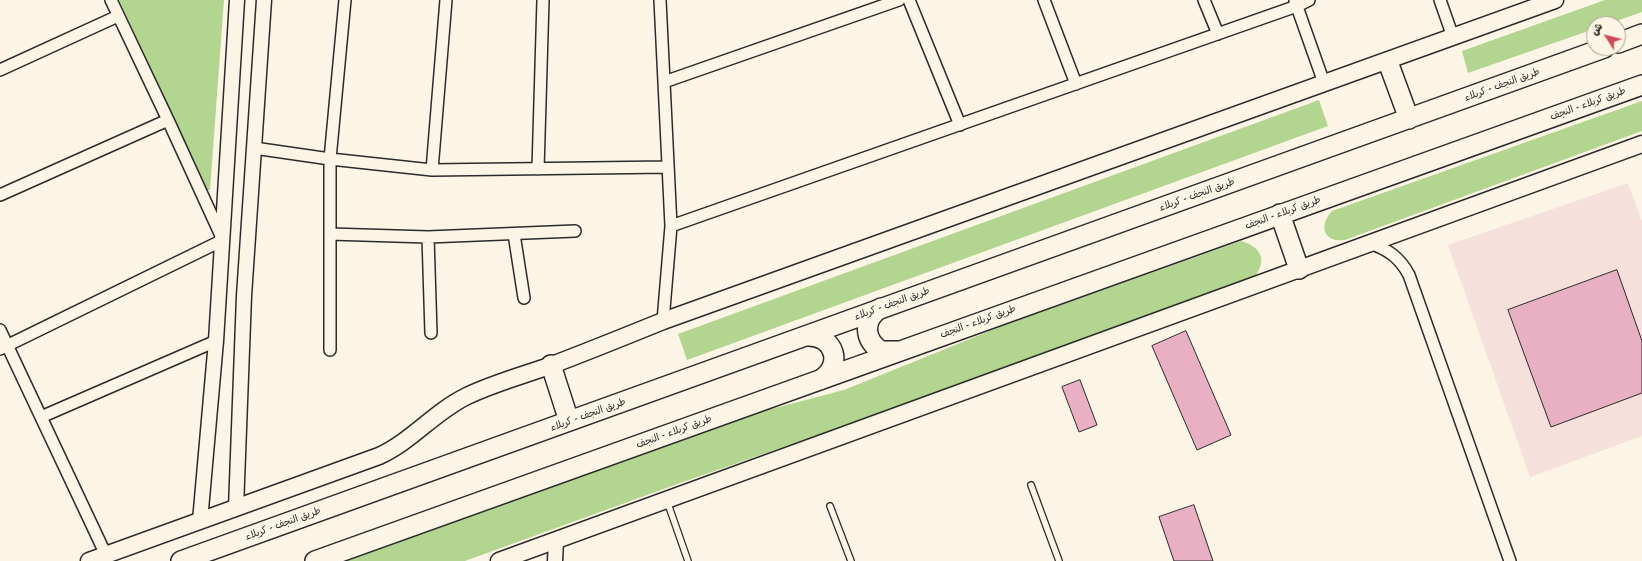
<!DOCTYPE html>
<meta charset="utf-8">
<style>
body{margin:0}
#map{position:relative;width:1642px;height:561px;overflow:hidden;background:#fcf5e5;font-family:"Balsamiq Sans","Playpen Sans Arabic",sans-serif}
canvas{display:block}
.north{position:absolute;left:1586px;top:16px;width:40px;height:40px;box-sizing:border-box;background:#fcf5e5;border:1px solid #a8a49b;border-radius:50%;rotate:306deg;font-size:11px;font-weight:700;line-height:16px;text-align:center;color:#2b2b2b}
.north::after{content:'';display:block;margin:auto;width:14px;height:18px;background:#d1495b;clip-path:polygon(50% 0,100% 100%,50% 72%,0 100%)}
</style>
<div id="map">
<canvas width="1642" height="561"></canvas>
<div class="north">ش</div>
</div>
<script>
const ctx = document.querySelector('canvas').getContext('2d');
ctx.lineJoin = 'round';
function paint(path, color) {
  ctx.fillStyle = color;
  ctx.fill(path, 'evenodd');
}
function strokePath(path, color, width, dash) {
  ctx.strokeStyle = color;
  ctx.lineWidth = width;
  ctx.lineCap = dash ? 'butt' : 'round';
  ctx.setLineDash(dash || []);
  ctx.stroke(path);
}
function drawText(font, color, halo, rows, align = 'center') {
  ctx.font = font + ' "Balsamiq Sans","Playpen Sans Arabic",sans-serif';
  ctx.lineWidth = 4;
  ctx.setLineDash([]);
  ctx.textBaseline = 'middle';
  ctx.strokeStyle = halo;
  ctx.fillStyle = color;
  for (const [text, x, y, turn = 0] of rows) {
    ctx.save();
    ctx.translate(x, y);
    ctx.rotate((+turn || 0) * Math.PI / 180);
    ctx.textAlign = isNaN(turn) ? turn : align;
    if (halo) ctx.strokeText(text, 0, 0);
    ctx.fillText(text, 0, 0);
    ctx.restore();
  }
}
paint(new Path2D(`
 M1628,183L1642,222V436L1530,477L1448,245Z`), '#f6e0db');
paint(new Path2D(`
 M119,0H224L210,190L201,191L183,137Z
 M1605,0H1642V12L1608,24H1594V29L1468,73L1462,51Z
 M1319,100L1328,126L687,360L678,334Z
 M1642,101V131L1345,240C1324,243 1318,226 1332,211Z
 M1241,241C1262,247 1268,261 1253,279L875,415L683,482L465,561H347L756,413L844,390L1002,326Z`), '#b2d58f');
const building = new Path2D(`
 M1617,270L1642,341V393L1551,427L1508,310Z
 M1186,331L1231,435L1197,450L1152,346Z
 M1080,380L1097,425L1079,432L1062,387Z
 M1194,505L1213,561H1174L1159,517Z`);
paint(building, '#e9b0c3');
strokePath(building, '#2b2b2b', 1);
const service = new Path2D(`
 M1031,485L1059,561
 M667,501L688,561
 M830,506L851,561`);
const minor = new Path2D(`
 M660,0L671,226L663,321
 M909,0L960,125
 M1044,0L1076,84
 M1204,0L1218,34
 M1440,0L1453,37
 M1295,1L1324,83
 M0,70L118,16
 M664,82L899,0
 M254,148L330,159L432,170L668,167
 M538,169L543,0
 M432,170L446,0
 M0,195L168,120
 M671,226L1297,6L1309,0
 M330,234L428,237L575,231
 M514,234L524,298
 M428,237L431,333
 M1369,243C1388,249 1400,258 1409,275L1510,561
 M0,330L106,555
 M0,349L223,240L168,120L111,0
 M330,350V159L345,0
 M41,417L216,341`);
const tertiary = new Path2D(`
 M236,508L244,296L264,0
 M200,521L216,341L237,0
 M555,561L556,541`);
const secondary = new Path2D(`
 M89,561L379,456C412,441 434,412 467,396C494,383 524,375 552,365C589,351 626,336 663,321L1555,0
 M499,561L1642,144`);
const trunk = new Path2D(`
 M1618,43L1642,34
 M1388,62L1409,119
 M1280,214L1299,269
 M881,308C862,319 864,340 881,351H897
 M807,336C835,335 844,366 820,380
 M551,365L569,421
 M181,561L1604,48
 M315,561L1642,85`);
strokePath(service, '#2b2b2b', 8);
strokePath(minor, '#2b2b2b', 14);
strokePath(tertiary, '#2b2b2b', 17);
strokePath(secondary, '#2b2b2b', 19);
strokePath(trunk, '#2b2b2b', 22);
strokePath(service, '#fcf5e5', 5.5);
strokePath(minor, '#fcf5e5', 11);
strokePath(tertiary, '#fcf5e5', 14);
strokePath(secondary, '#fcf5e5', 16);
strokePath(trunk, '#fcf5e5', 19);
drawText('10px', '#2b2b2b', '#fcf5e5', [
 ["طريق النجف - كربلاء",1502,85,-20],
 ["طريق كربلاء - النجف",1588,104,-20],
 ["طريق النجف - كربلاء",1197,195,-20],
 ["طريق كربلاء - النجف",1283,213,-20],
 ["طريق النجف - كربلاء",892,304,-20],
 ["طريق كربلاء - النجف",978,322,-20],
 ["طريق النجف - كربلاء",588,415,-20],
 ["طريق كربلاء - النجف",674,432,-20],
 ["طريق النجف - كربلاء",283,524,-20]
]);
</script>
